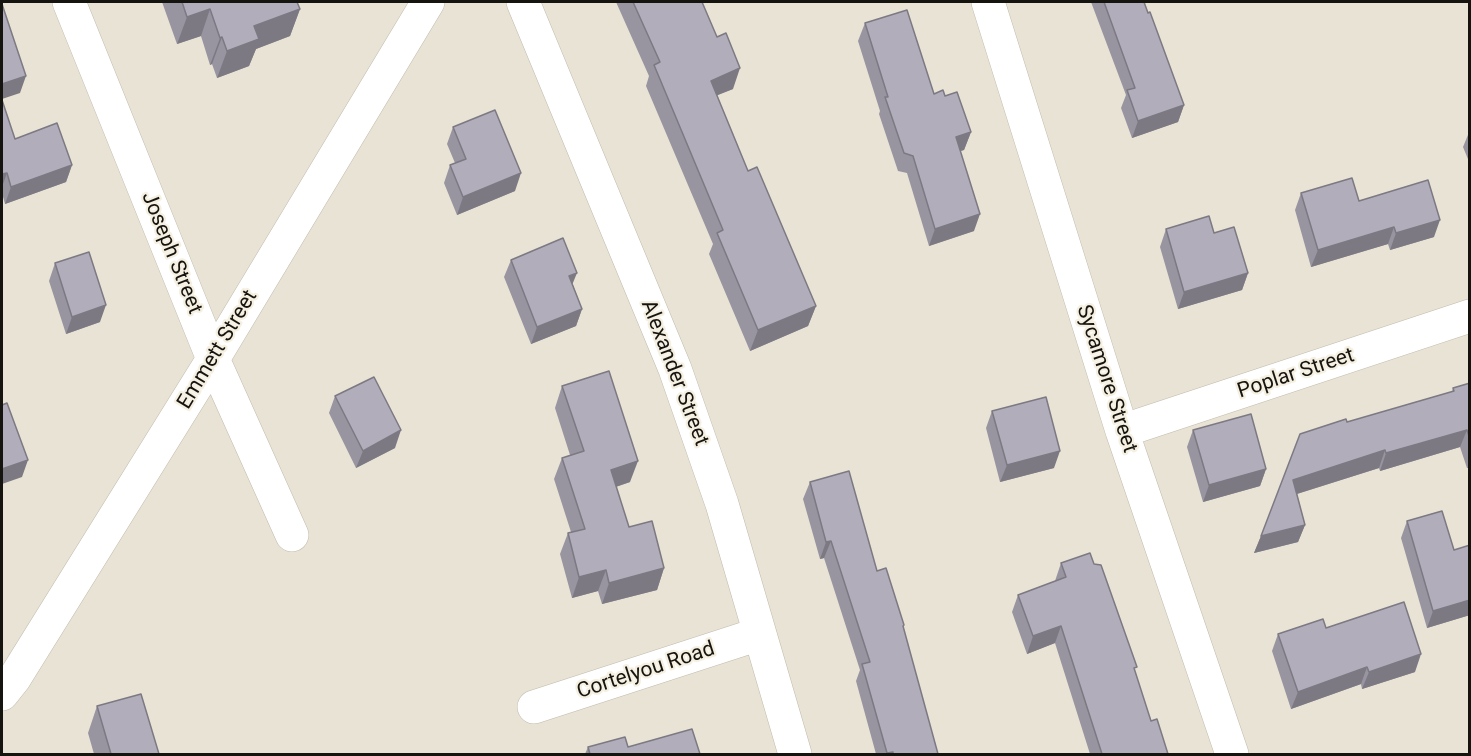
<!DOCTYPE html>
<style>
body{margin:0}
#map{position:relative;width:1471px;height:756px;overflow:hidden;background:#e8e3d4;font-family:Roboto,sans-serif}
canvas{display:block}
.frame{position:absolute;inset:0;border:3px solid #16140f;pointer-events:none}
</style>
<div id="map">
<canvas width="1471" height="756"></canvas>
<div class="frame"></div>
</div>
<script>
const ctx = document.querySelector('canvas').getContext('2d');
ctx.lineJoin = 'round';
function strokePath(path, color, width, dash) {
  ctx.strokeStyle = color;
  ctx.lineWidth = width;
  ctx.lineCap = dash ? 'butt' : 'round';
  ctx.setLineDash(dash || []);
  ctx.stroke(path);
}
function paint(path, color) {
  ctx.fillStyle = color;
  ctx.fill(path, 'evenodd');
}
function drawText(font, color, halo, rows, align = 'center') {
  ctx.font = font + ' Roboto,sans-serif';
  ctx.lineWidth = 4.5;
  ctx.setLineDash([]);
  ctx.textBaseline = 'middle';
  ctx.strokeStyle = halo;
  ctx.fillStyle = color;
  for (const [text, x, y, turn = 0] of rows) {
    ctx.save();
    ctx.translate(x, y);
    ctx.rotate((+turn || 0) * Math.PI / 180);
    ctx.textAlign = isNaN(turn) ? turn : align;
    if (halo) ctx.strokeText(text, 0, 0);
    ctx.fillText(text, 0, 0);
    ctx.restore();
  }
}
const minor = new Path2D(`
 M69,2L213,359L292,535
 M523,2L675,369L722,504L795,754
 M988,2L1122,431L1232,754
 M1122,431L1470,316
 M2,694L14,679L213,359L428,2
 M534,707L759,634`);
strokePath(minor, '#c1bbad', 34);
strokePath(minor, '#fff', 33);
paint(new Path2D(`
 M162,2H297L300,9L290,36L256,49L249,66L217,78L212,64L210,65L201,36L177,44Z
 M616,2H702L733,89L717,95L748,171L816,306L808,326L750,351L709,254L713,244L646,86L649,76Z
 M1091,2H1144L1148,13L1184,105L1178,122L1132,138L1121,108L1126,95Z
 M865,23L934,94L945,96L971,132L964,150L960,151L974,231L929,246L907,173L898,171L879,114L880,111L858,41Z
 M2,100L15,139L72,165L66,182L5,204L2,193Z
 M453,127L515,191L457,215L444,183L450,165L455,163L447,144Z
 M1470,130V164L1463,147Z
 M1301,193L1359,201L1434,237L1390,250L1388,244L1311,267L1295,210Z
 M1166,229L1214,233L1248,273L1242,290L1178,309L1160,247Z
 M511,260L573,285L582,309L576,326L531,344L504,277Z
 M55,263L100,322L66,334L49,281Z
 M1470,383V468H1467L1460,447L1380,471L1379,468L1297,494L1305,525L1298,542L1254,553L1261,536L1347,422L1452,392L1453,388Z
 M562,386L630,482L616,487L629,527L664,568L657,590L602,604L598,591L572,598L560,554L568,533L571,532L554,479L562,458L570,455L555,408Z
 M335,396L395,448L356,468L329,413Z
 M992,411L1054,468L1000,482L986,428Z
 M1193,430L1266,469L1260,486L1203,502L1187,447Z
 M810,482L877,571L903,628L938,754H876L856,681L860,670L824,558L820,559L803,499Z
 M1407,521L1454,550L1470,545V615L1427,628L1401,538Z
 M1061,563L1135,672L1151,721L1168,754H1090L1055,643L1027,654L1012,612L1018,595L1055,581Z
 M1326,628L1415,672L1362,689L1361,684L1291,709L1272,651L1278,634Z
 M97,706L159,754H94L88,733Z
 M588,747H628L700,754H585Z`), '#9895a1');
paint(new Path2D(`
 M210,9L201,36L177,44L187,17Z
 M300,9L290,36L256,49L249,66L217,78L227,51L254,26Z
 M222,37L212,64L210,65L220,38Z
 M740,68L733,89L703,101L711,81Z
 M26,76L20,93L2,99V84Z
 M1184,105L1178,122L1132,138L1138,121Z
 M971,132L964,150L950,154L956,137Z
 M72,165L66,182L5,204L11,187Z
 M7,173L2,187V174Z
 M521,173L515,191L457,215L463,197Z
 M980,214L974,231L929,246L935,229Z
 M1440,220L1434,237L1390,250L1396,233Z
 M1394,227L1388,244L1311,267L1318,250Z
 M577,273L570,290L569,276Z
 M1248,273L1242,290L1178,309L1184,292Z
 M106,305L100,322L66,334L72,317Z
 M816,306L808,326L750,351L758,330Z
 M582,309L576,326L531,344L537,327Z
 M401,430L395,448L356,468L363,451Z
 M1467,430L1460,447L1380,471L1386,453Z
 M1385,450L1379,468L1287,497L1293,480Z
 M1060,451L1054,468L1000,482L1007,465Z
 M28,460L22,477L2,484V469Z
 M638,461L630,482L603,491L611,470Z
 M1266,469L1260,486L1203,502L1209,485Z
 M1305,525L1298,542L1254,553L1261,536Z
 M831,541L824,558L820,559L826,542Z
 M664,568L657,590L602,604L609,583Z
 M606,570L598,591L572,598L579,577Z
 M1470,600V615L1427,628L1433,611Z
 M1061,626L1055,643L1027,654L1033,636Z
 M1421,654L1415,672L1362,689L1369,672Z
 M1367,667L1361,684L1291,709L1298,692Z`), '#7c7983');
const building = new Path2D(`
 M182,2H297L300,9L254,26L259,39L227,51L222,37L220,38L210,9L187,17Z
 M633,2H702L717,37L726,33L740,68L711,81L748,171L757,167L816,306L758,330L717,233L723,230L654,65L660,62Z
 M1104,2H1144L1148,13L1150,12L1184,105L1138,121L1127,90L1135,88Z
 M2,4L26,76L2,84Z
 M907,10L934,94L943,90L945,96L957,92L971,132L956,137L980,214L935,229L913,156L904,153L885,97H888L865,23Z
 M2,100L15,139L57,123L72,165L11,187L7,173L2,174Z
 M495,110L521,173L463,197L450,165L466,159L453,127Z
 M1352,178L1359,201L1428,180L1440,220L1396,233L1394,227L1318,250L1301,193Z
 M1209,216L1214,233L1234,227L1248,273L1184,292L1166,229Z
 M563,238L577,273L569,276L582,309L537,327L511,260Z
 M89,252L106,305L72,317L55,263Z
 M609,371L638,461L611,470L629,527L652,521L664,568L609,583L606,570L579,577L568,533L585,529L562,458L584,451L562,386Z
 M374,377L401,430L363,451L335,396Z
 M1470,383V439L1467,430L1386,453L1385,450L1293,480L1305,525L1261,536L1300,434L1346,419L1347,422L1454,391L1453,388Z
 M1046,397L1060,451L1007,465L992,411Z
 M7,403L28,460L2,469V405Z
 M1251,414L1266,469L1209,485L1193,430Z
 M849,471L877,571L886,568L904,625L903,626L938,754H893V752L887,753L862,664L870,662L831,541L826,542L810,482Z
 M1442,511L1454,550L1470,545V600L1433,611L1407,521Z
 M1090,553L1094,564L1101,565L1137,667L1134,668L1151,721L1157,719L1168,754H1102L1061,626L1033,636L1018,595L1066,577L1061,563Z
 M1404,602L1421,654L1369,672L1367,667L1298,692L1278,634L1323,619L1326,628Z
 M141,694L159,754H111L97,706Z
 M692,729L700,754H590L588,747L625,737L628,747Z`);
paint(building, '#b1adbb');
strokePath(building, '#7c7983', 1.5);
drawText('21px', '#16140f', '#f5f0e1', [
 ["Joseph Street",171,253,68],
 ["Emmett Street",218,350,-59],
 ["Alexander Street",674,373,69],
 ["Poplar Street",1296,374,-18],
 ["Sycamore Street",1106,379,72],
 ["Cortelyou Road",646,671,-18]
]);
</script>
